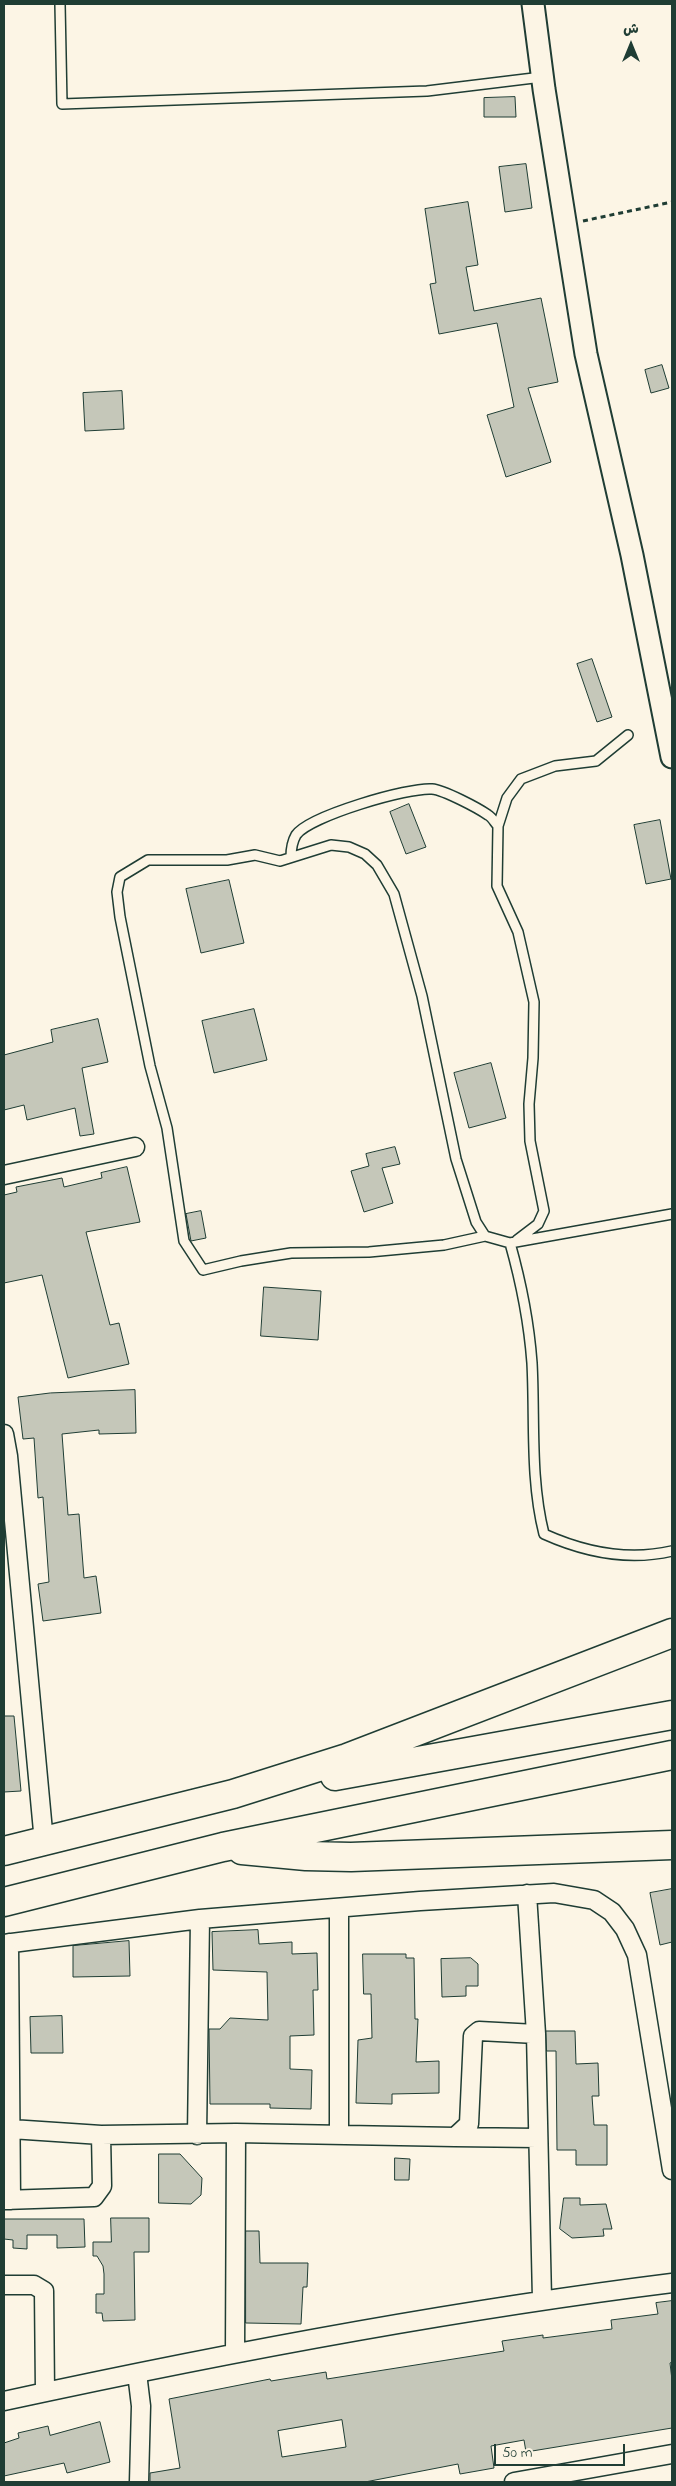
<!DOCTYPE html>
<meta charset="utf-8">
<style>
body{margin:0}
#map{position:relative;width:676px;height:2486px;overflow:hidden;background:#fcf5e5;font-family:"Indie Flower","Playpen Sans Arabic",sans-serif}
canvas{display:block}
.frame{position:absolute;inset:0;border:5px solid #1f3d34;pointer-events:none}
.north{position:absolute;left:606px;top:20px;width:50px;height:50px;-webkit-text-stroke:4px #fcf5e5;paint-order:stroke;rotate:0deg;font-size:14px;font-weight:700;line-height:20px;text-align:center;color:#1f3d34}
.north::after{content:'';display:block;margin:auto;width:18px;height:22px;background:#1f3d34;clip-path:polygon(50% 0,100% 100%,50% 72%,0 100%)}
.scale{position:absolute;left:494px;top:2444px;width:131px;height:22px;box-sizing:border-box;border:2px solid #1f3d34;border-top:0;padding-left:6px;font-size:15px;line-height:18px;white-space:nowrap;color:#1f3d34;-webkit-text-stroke:4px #fcf5e5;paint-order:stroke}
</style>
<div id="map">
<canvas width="676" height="2486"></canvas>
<div class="frame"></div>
<div class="north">ش</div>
<div class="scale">50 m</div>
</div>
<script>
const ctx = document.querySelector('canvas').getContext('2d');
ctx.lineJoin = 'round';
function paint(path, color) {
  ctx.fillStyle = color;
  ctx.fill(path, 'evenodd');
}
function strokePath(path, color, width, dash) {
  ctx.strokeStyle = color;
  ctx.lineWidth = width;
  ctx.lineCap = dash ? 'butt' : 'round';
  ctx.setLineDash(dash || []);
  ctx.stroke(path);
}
const building = new Path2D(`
 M515,97L516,117H484V98Z
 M526,164L532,208L505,212L499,167Z
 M468,202L478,265L466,267L474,311L541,298L558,382L528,388L551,462L506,477L487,415L514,407L497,323L439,334L430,284L436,283L425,209Z
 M662,365L669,388L651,393L645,370Z
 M122,391L124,429L85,431L83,393Z
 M592,659L612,717L597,722L577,664Z
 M409,804L426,847L406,854L390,812Z
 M660,820L671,879L646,884L634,825Z
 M229,880L244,943L201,953L186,889Z
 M254,1009L267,1060L214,1073L202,1021Z
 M98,1019L108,1062L82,1068L94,1134L80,1136L75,1108L27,1120L24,1105L4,1110V1055L53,1042L51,1030Z
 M491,1063L506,1118L469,1128L454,1073Z
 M395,1147L400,1164L382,1168L393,1203L364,1212L351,1171L369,1166L366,1154Z
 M127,1167L140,1222L86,1232L110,1325L119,1323L129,1364L68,1378L42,1275L4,1283V1195L17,1192L16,1187L62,1178L64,1187L102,1178L101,1173Z
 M201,1211L206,1238L191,1241L186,1214Z
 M264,1287L321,1291L318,1340L261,1336Z
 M135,1390L136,1433L99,1434V1430L62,1434L68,1515L79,1514L84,1578L96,1576L101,1613L43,1621L38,1584L49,1582L43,1497L38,1498L34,1438L23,1439L18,1397L50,1393Z
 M4,1716H14L21,1791L4,1792Z
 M672,1889V1942L660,1945L650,1893Z
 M258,1930L259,1944L292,1942V1954L317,1953L318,1990H313L314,2035L290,2036V2069L312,2070L311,2109L270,2108V2104H210L209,2029H220L230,2018L268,2020L267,1972L213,1970L212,1932Z
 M129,1941L130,1976L73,1977V1946Z
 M363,1954H406V1958H414L415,2019H418L416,2062L439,2061V2093L392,2094V2104L356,2103L358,2040L372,2038L371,1994H364Z
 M471,1958L478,1964V1986H466V1996L442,1997L441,1959Z
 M62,2016L63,2053H31L30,2017Z
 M546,2031H575L576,2064L598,2063L599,2096H592L594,2125H607V2165H576V2150H557L556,2051H547Z
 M159,2154H180L202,2178L201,2195L191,2204L159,2203Z
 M395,2158L410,2159L409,2180H395Z
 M564,2198H580V2205L606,2204L612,2229H603L604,2236L572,2238L560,2229Z
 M111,2218H149V2252H134L135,2320L103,2321L102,2313H96V2294H104V2274L103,2266L97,2256H93V2242H111Z
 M4,2219H84L85,2247L57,2248V2235H27V2249L13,2248V2240L4,2239Z
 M246,2231H259L260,2263H308L307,2287H303L301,2324L246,2323Z
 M672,2301V2362L670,2363L672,2380V2428L526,2452L524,2440L491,2446L494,2468L460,2474L458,2464L365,2482H150V2473L180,2468L169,2399L270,2379L271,2381L326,2372L327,2379L504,2351L502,2341L543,2335V2338L612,2329L611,2320L658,2314L656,2303ZM342,2420L346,2447L282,2457L278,2431Z
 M100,2422L110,2462L67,2473L64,2463L4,2476V2443L19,2438L18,2433L48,2426L50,2435Z`);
paint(building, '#c5c7b9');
strokePath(building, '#1f3d34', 1);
const service = new Path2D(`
 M60,4L62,104L427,91L542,77
 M291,857C291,849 292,842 296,835C309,816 409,787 432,789C444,790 478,808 488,815C492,817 495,823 498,826
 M485,1236L444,1245L369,1252L291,1253L241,1261L203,1270L184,1241L167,1128L150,1066L120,917L117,892L120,877L148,860H227L255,855L280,861L331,845L349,847L365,854L377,865L394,894L422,996L456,1159L476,1222L485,1236L510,1243L672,1214
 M517,1240L538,1224L544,1211L530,1141L529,1104L533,1058L534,1002L518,932L497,886L498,826L507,798L521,779L555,766L596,761L628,735
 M510,1243C521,1282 529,1322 532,1363C535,1419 530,1479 544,1534C584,1552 629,1561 672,1551`);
const minor = new Path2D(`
 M4,1175L135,1147
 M4,1434L8,1456L44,1842
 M527,1894L536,2034
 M9,1943L11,2200
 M4,1944L200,1919L420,1901L554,1893L594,1900L612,1912L625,1929L637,1955L672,2170
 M11,2129L101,2135L236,2133L455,2137L469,2124L473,2036L479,2031L536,2034L542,2299
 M197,2135L200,1919
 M339,2135V1908
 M455,2137L537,2138
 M4,2200L94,2197L102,2186L101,2135
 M4,2285H34L44,2291L45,2392
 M235,2353L236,2133
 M137,2373L141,2406L139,2482
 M4,2401C225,2353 448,2311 672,2283
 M514,2482L672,2454`);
const tertiary = new Path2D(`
 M533,4L544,89L586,354L632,555L672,757`);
const trunk = new Path2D(`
 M335,1776L672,1715
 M242,1850L306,1856L351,1857L672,1845
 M4,1851L233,1794L347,1758L672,1633
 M4,1902L223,1847L672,1755`);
strokePath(service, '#1f3d34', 12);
strokePath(minor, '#1f3d34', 21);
strokePath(tertiary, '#1f3d34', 25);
strokePath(trunk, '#1f3d34', 31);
strokePath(new Path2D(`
 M583,221L672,202`), '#1f3d34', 3, [5, 4]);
strokePath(service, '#fcf5e5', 9);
strokePath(minor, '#fcf5e5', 18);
strokePath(tertiary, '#fcf5e5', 21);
strokePath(trunk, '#fcf5e5', 28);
</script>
